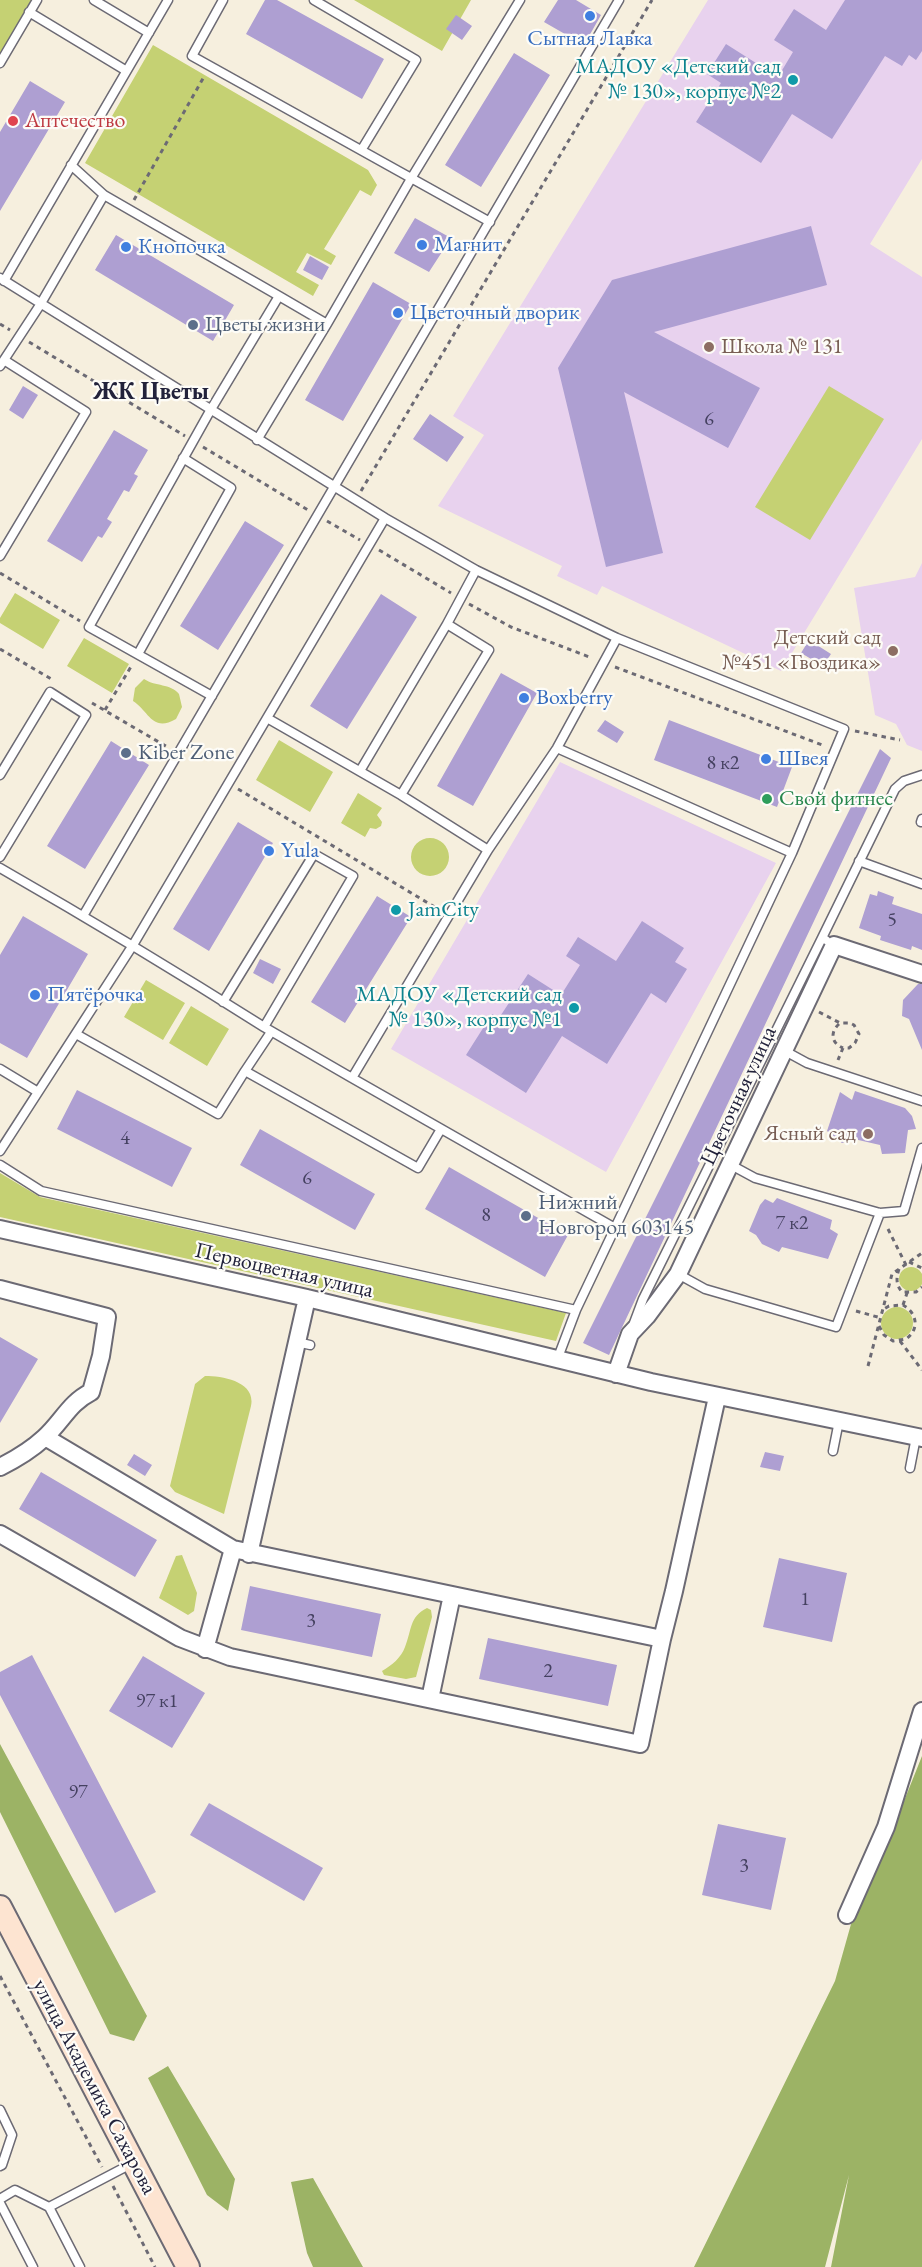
<!DOCTYPE html>
<meta charset="utf-8">
<style>
body{margin:0}
canvas{display:block;background:#f6efde}
</style>
<canvas width="922" height="2267"></canvas>
<script>
const ctx = document.querySelector('canvas').getContext('2d');
ctx.lineJoin = 'round';
function paint(path, color) {
  ctx.fillStyle = color;
  ctx.fill(path, 'evenodd');
}
function strokePath(path, color, width, dash) {
  ctx.strokeStyle = color;
  ctx.lineWidth = width;
  ctx.lineCap = dash ? 'butt' : 'round';
  ctx.setLineDash(dash || []);
  ctx.stroke(path);
}
function drawText(font, color, halo, rows, align = 'center') {
  ctx.font = font + ' "EB Garamond",serif';
  ctx.lineWidth = 4.5;
  ctx.setLineDash([]);
  ctx.textBaseline = 'middle';
  ctx.strokeStyle = halo;
  ctx.fillStyle = color;
  for (const [text, x, y, turn = 0] of rows) {
    ctx.save();
    ctx.translate(x, y);
    ctx.rotate((+turn || 0) * Math.PI / 180);
    ctx.textAlign = isNaN(turn) ? turn : align;
    if (halo) ctx.strokeText(text, 0, 0);
    ctx.fillText(text, 0, 0);
    ctx.restore();
  }
}
paint(new Path2D(`
 M708,0H922V159L870,244L922,277V439L781,671L602,586L597,595L557,576L562,566L438,506L484,435L453,416Z
 M922,563V751L907,745L896,724L875,715L854,588L915,577Z
 M560,762L776,863L606,1172L391,1049Z`), '#e8d2ee');
paint(new Path2D(`
 M0,0H33L0,55Z
 M354,0H471L442,51Z
 M153,45L368,170L377,185L371,196L360,190L324,249L336,256L331,265L307,253L296,272L319,285L313,296L85,163Z
 M829,386L884,419L810,540L755,507Z
 M15,593L60,620L43,649L0,623V618Z
 M84,638L129,664L112,693L67,666Z
 M144,679C156,687 170,683 179,694L182,707L176,719C152,733 149,711 133,701L135,688Z
 M279,740L333,772L310,812L256,780Z
 M358,793L382,808L377,815L382,822L381,826L376,829L370,828L365,837L341,823Z
 M411 857a19 19 0 1 1 38 0a19 19 0 1 1-38 0Z
 M146,980L185,1003L163,1040L124,1017Z
 M191,1006L229,1029L207,1066L169,1043Z
 M0,1173L40,1197L566,1313L556,1341L0,1217Z
 M899 1279a12 12 0 1 1 24 0a12 12 0 1 1-24 0Z
 M881 1323a16 16 0 1 1 32 0a16 16 0 1 1-32 0Z
 M205,1376C224,1376 256,1382 251,1406L224,1514L175,1492L170,1486L195,1384Z
 M182,1555L197,1593L194,1611L188,1615L159,1598L176,1556Z
 M427,1608L431,1610L432,1617L416,1677L406,1679L384,1675L382,1671C392,1665 401,1658 405,1647C412,1630 409,1617 427,1608Z`), '#c5d173');
paint(new Path2D(`
 M0,1744L147,2016L134,2041L110,2034L0,1812Z
 M922,1756V2267H831L849,2175L825,2267H694L835,1981L873,1846L896,1821Z
 M168,2066L235,2179L228,2211L207,2195L148,2078Z
 M313,2178L363,2267H313L307,2253L291,2182Z`), '#9cb365');
paint(new Path2D(`
 M265,0H277L384,59L362,99L246,34Z
 M558,0H576L601,15L584,45L544,22Z
 M845,0H922V51L916,60L909,55L902,66L885,56L832,139L792,114L761,163L696,122L721,83L707,74L726,44L778,77L793,52L774,40L794,9L826,30Z
 M456,15L472,26L462,40L446,29Z
 M514,53L550,75L481,187L445,165Z
 M30,81L65,102L0,211V132Z
 M415,218L451,238L429,272L394,253Z
 M811,226L827,285L654,332L760,388L728,448L624,392L663,553L606,567L558,368L612,280Z
 M116,235L234,305L213,341L95,270Z
 M310,256L329,267L322,280L303,270Z
 M373,282L411,304L343,421L305,400Z
 M23,386L38,395L23,419L9,410Z
 M430,414L464,437L447,462L413,439Z
 M114,430L148,450L134,474L138,476L129,492L124,490L107,519L112,522L102,538L98,536L82,562L47,541Z
 M245,521L284,545L218,650L180,626Z
 M381,594L417,617L347,729L310,706Z
 M809,640L831,654L823,666L801,653Z
 M501,673L537,693L473,806L437,786Z
 M605,720L624,732L617,743L597,731Z
 M669,720L792,767L777,807L654,760Z
 M111,741L149,765L85,869L47,846Z
 M880,749L891,758L609,1355L583,1343Z
 M238,822L273,843L209,951L173,929Z
 M878,891L894,897L892,904L922,914V950L912,946L911,950L880,940L881,936L859,928L870,894L877,896Z
 M377,896L411,917L345,1023L311,1002Z
 M23,916L88,954L27,1058L0,1043V955Z
 M642,921L684,948L675,962L687,969L666,1003L651,993L607,1064L562,1036L526,1093L466,1055L492,1014L499,1018L528,974L561,995L580,965L566,956L578,937L616,961Z
 M260,959L281,969L273,984L253,973Z
 M918,984H922V1050L909,1019L902,1016L903,1000Z
 M77,1090L192,1148L172,1187L57,1129Z
 M855,1091L905,1108L912,1116L916,1129L908,1130L905,1153L882,1154L880,1145L854,1139L842,1143L827,1131L840,1092L852,1100Z
 M260,1129L375,1194L355,1230L240,1165Z
 M449,1167L568,1235L545,1277L425,1209Z
 M777,1198L832,1220L830,1229L838,1234L828,1259L782,1247L779,1252L762,1244L756,1235L749,1231L760,1205L765,1199L773,1203Z
 M0,1337L38,1359L0,1423Z
 M765,1452L784,1456L780,1471L760,1467Z
 M134,1454L152,1465L145,1476L127,1465Z
 M41,1472L157,1540L135,1577L19,1509Z
 M779,1558L847,1573L832,1642L763,1627Z
 M250,1586L381,1614L372,1657L241,1630Z
 M488,1638L617,1665L608,1706L479,1679Z
 M32,1655L156,1892L115,1913L0,1695V1672Z
 M143,1656L205,1693L172,1748L109,1711Z
 M209,1803L323,1868L304,1901L190,1835Z
 M718,1824L786,1838L771,1910L702,1895Z`), '#ae9fd2');
const lane = new Path2D(`
 M94,0L149,33
 M223,0L192,56L490,222
 M314,0L416,60L362,149
 M29,12L125,70
 M0,63L37,0
 M71,165L104,195L279,296L210,411L89,627L212,696
 M0,278L385,518
 M4,281L168,0
 M279,296L327,324
 M0,366L40,305L104,195
 M257,440L327,324L412,177L520,0
 M0,556L86,412L4,360
 M138,654L231,488L183,458
 M267,718L401,795L488,850
 M360,771L447,624
 M0,775L50,692L86,715L0,857
 M401,795L489,650L447,624L476,570
 M921,822L922,819
 M859,861L922,884
 M0,868C89,919 177,972 264,1027L353,876L314,854L223,1002
 M83,916L619,0
 M826,940L822,938L895,789L904,781L922,775
 M264,1027L352,1078L488,850L557,748L617,638
 M76,1034L218,1114L245,1071L418,1168L441,1129
 M785,1051L807,1063L922,1101
 M0,1069L38,1092
 M245,1071L271,1032
 M352,1078L615,1228L792,853
 M0,1151L133,945L385,518L476,570L617,638L844,729L792,853L557,748
 M0,1165L41,1191L576,1310
 M731,1165L755,1178L880,1213L904,1211L922,1148
 M678,1274L705,1289L836,1327L880,1213
 M634,1323L643,1299L822,938
 M297,1342L310,1345
 M557,1360L576,1310L615,1228
 M833,1451L839,1421
 M910,1468L916,1437
 M0,2110L12,2135L2,2165L0,2166
 M0,2199L15,2190L49,2207
 M0,2203L33,2267
 M80,2267L49,2207L133,2163`);
const street = new Path2D(`
 M0,1229L307,1298L651,1382L922,1438
 M0,1289L107,1317L101,1356L91,1392C69,1403 62,1422 44,1438C31,1450 16,1459 0,1467
 M616,1374L630,1334L647,1316L678,1274L834,945L922,974
 M0,1534L180,1638L230,1657L640,1744L662,1639L233,1549L45,1437
 M249,1554L307,1298
 M662,1639L674,1591L717,1397
 M205,1649L233,1549
 M430,1699L452,1595
 M847,1915L886,1827L922,1711`);
const secondary = new Path2D(`
 M0,1907L188,2267`);
strokePath(lane, '#6c6a74', 11);
strokePath(street, '#6c6a74', 20);
strokePath(secondary, '#6c6a74', 26);
strokePath(new Path2D(`
 M134,200L205,75
 M0,324L10,330
 M29,342L185,436
 M203,447L308,510
 M361,491L652,0
 M327,521L360,540
 M379,550L451,593
 M0,573L80,621
 M469,604L511,627L592,658
 M0,649L53,680
 M615,667L825,746
 M92,703L169,748
 M105,710L132,665
 M855,731L900,740
 M238,789L438,909
 M819,1012L840,1023H850L854,1025L859,1034L855,1043L849,1048H843L838,1060
 M839,1024C830,1032 831,1043 843,1048
 M888,1229L906,1265
 M909,1262L922,1268
 M899,1269C896,1278 896,1285 902,1292H916L922,1287
 M903,1305L907,1293
 M856,1311L881,1318
 M879,1326L884,1335L893,1341L906,1339C920,1329 917,1313 903,1305L889,1306L884,1309
 M900,1341L922,1370
 M868,1366L892,1274L922,1253
 M0,1976L102,2167
 M113,2186L155,2267`), '#6c6a74', 3, [4.5, 4.5]);
strokePath(lane, '#fff', 8);
strokePath(street, '#fff', 16);
strokePath(secondary, '#fde4d1', 22);
for (const [x, y, r, color] of [
 [590,16,6,"#3f7fe0"],
 [793,80,6,"#0f9aa8"],
 [13,121,6,"#e0444e"],
 [422,245,6,"#3f7fe0"],
 [126,247,6,"#3f7fe0"],
 [398,313,6,"#3f7fe0"],
 [193,325,6,"#5c6f8a"],
 [709,347,6,"#8d6e63"],
 [893,651,6,"#8d6e63"],
 [524,698,6,"#3f7fe0"],
 [126,753,6,"#5c6f8a"],
 [766,759,6,"#3f7fe0"],
 [767,799,6,"#2e9e5b"],
 [269,851,6,"#3f7fe0"],
 [396,910,6,"#0f9aa8"],
 [35,995,6,"#3f7fe0"],
 [574,1008,6,"#0f9aa8"],
 [868,1134,6,"#8d6e63"],
 [526,1216,6,"#5c6f8a"]
]) {
  const dot = new Path2D();
  dot.arc(x, y, r, 0, 2 * Math.PI);
  ctx.fillStyle = color;
  ctx.fill(dot);
  strokePath(dot, '#fdfcf7', 2);
}
drawText('20px', '#454161', null, [
 ["6",709,420],
 ["8 к2",723,764],
 ["5",892,921],
 ["4",125,1139],
 ["6",307,1179],
 ["8",486,1216],
 ["7 к2",792,1224],
 ["1",805,1600],
 ["3",311,1622],
 ["2",548,1672],
 ["97 к1",157,1702],
 ["97",78,1793],
 ["3",744,1867]
]);
drawText('22px', '#366cbe', '#fdfcf7', [
 ["Сытная Лавка",590,39,"center"],
 ["Магнит",434,245],
 ["Кнопочка",138,247],
 ["Цветочный дворик",410,313],
 ["Boxberry",536,698],
 ["Швея",778,759],
 ["Yula",281,851],
 ["Пятёрочка",47,995]
], 'left');
drawText('22px', '#0d838f', '#fdfcf7', [
 ["МАДОУ «Детский сад",781,67],
 ["№ 130», корпус №2",781,92],
 ["JamCity",408,910,"left"],
 ["МАДОУ «Детский сад",562,995],
 ["№ 130», корпус №1",562,1020]
], 'right');
drawText('22px', '#be3a42', '#fdfcf7', [
 ["Аптечество",25,121]
], 'left');
drawText('22px', '#4e5e75', '#fdfcf7', [
 ["Цветы жизни",205,325],
 ["Kiber Zone",138,753],
 ["Нижний",538,1203],
 ["Новгород 603145",538,1228]
], 'left');
drawText('22px', '#785e54', '#fdfcf7', [
 ["Школа № 131",721,347,"left"],
 ["Детский сад",881,638],
 ["№451 «Гвоздика»",881,663],
 ["Ясный сад",856,1134]
], 'right');
drawText('22px', '#27864d', '#fdfcf7', [
 ["Свой фитнес",779,799]
], 'left');
drawText('22px', '#22223b', '#fdfcf7', [
 ["Цветочная улица",739,1096,-65],
 ["Первоцветная улица",284,1271,13],
 ["улица Академика Сахарова",94,2087,62]
]);
drawText('bold 24px', '#22223b', '#fdfcf7', [
 ["ЖК Цветы",151,392]
]);
</script>
